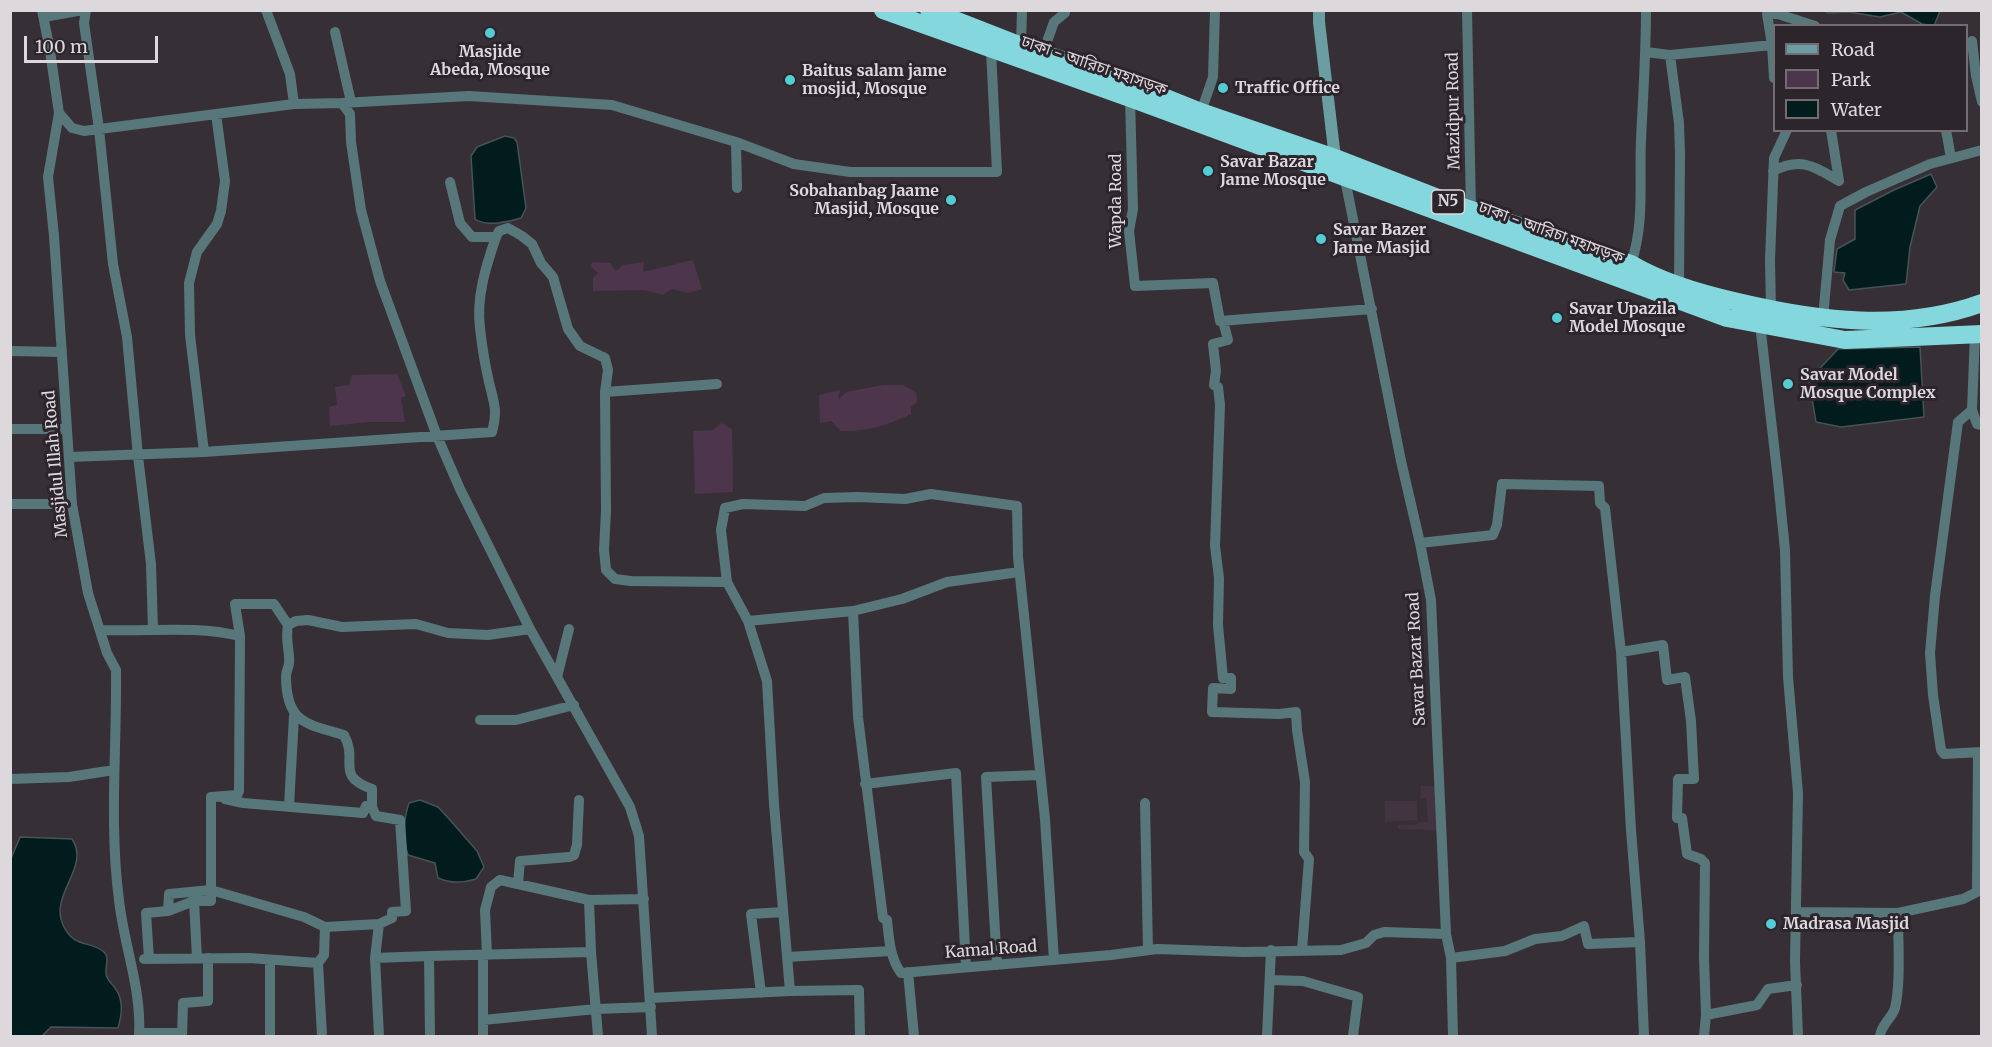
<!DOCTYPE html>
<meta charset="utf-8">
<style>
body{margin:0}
#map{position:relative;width:1992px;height:1047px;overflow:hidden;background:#372f36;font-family:Merriweather,serif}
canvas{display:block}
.frame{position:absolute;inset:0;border:12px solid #ddd8dc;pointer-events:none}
.legend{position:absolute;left:1773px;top:24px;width:195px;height:108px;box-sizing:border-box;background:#2d252c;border:2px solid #736d72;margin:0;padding:8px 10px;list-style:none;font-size:18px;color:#ddd8dc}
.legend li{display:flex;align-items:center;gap:12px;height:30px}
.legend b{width:30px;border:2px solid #736d72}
.scale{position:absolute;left:24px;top:36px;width:134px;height:27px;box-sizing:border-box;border:3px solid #ddd8dc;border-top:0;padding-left:8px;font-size:18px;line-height:21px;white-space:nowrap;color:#ddd8dc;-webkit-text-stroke:4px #2d252c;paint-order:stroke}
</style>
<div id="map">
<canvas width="1992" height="1047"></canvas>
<div class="frame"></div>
<ul class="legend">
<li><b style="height:8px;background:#6b9ea2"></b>Road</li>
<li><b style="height:16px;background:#4d354c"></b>Park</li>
<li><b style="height:16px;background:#021c1e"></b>Water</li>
</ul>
<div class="scale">100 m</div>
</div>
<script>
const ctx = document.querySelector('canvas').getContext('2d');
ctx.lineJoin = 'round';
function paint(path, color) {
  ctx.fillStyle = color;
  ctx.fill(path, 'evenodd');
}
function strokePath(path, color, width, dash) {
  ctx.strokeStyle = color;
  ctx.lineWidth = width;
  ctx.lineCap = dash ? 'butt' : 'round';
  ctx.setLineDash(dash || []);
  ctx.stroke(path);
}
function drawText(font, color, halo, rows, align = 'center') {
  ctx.font = font + ' Merriweather,"Noto Sans Bengali",serif';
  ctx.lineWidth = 6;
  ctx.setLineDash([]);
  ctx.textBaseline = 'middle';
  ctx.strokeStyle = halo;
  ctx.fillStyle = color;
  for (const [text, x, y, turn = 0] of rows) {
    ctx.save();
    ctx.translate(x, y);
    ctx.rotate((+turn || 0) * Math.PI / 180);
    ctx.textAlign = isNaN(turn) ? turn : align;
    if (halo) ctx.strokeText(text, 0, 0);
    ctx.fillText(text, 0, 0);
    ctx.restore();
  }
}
paint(new Path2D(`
 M1421,786H1436V830L1398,829V825H1416L1419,822H1428L1426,798L1420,799Z
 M1385,801H1417V820L1385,822Z`), '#423541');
paint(new Path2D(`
 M693,260L702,289L688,293L672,289L663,295L645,290L593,291V278L598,273L591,267L592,262L610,263L616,271L623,265L644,262L643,272Z
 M397,374L406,396L401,398L405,422H369L330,426L329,407L337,405L335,387L349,385L352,375Z
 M883,385H903L916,392L917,402L911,407V414C888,425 867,432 841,431L831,421L820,423L819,395L840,390L838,400L846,392Z
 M721,423L732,429L733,492L695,494L693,431L713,430Z`), '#4d354c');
const water = new Path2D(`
 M1825,11H1940L1934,26L1922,24L1901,12L1880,17L1849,12L1828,13Z
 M505,136L514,138L517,142L526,208L521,218C509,222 485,227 475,219L471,156L477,147Z
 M1931,174L1937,187L1920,206L1910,247L1906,284L1849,290L1843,280L1845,273L1834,272L1837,249L1855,239V210L1894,190Z
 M1920,347L1924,417L1841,427L1816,422L1809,380L1838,349Z
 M420,800L438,807L450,820L477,851L484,867L476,879C463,883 451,884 438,878L435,863L408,855C402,837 403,821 409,803Z
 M20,837L72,839C91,867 49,894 63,925C74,949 90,940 104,952C110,957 105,967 106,973C106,980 112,983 115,988C124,1000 122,1014 118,1028L51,1027L42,1036H11L10,861Z`);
paint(water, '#021c1e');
strokePath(water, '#445457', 1.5);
strokePath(new Path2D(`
 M42,10L50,51L59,113L48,177L54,236L72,504L88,593L107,653L116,670C117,747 109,824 119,900C124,946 142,990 139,1036
 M86,10L84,23L99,129L113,264L127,337L138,456L151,564L153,630
 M266,10L290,74L294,104L342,103L350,114L351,142L361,210L380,281L437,436L460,489L530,629L630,807L639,836L652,1036
 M1467,10L1471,210
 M44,17L83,10
 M335,32L351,102
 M1972,41L1976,76L1982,102
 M1772,45L1767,14H1778L1815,26
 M1021,46L1022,10
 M1646,52L1670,55L1772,45L1774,78
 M1043,53L1054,22L1065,13V10
 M1670,55L1679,123L1680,154L1679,285
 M1130,98L1133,209L1129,231L1135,286L1213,283L1220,321L1372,309
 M342,103L469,96L612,105L736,142L794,164L850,172H997L991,50
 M1201,112L1213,77L1215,10
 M59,113L72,128L84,131L294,104
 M1946,130L1951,158
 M736,142L737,188
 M1773,171C1802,157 1813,166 1839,181L1831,130
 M1345,179L1401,461L1420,543L1431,600L1446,934L1451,958L1453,1036
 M450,182L460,223L472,237H496
 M1631,264C1645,222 1639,184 1641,140C1643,97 1646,54 1646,10
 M1771,310L1770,260L1774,158L1787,130
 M1823,318L1830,240L1840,206L1866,192L1930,164L1982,150
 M1223,321L1228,340L1213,344L1216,371L1214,385L1218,387L1220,405L1215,546L1219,578L1218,625L1223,678H1231V689L1213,688L1212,712L1279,714L1296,712L1297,730L1305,782L1304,852L1309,859L1302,950
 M1760,324L1778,480L1785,550L1788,677L1798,793L1795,961L1798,1036
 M1975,334L1972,410L1958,422L1935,596L1930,653L1933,695L1941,750L1944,754L1982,752
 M10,351L62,352
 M605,392L717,384
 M1972,410L1977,424L1982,425
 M10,429H66
 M204,452L190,335L189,283L197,252L217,224L221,211L225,181L216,114
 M69,457L204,452L492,432C498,409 494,404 489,382C485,365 482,346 480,328C476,297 486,266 496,237L499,231L508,228L522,236L532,244L541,263L553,277L568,329L580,346L605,358L608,370L605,392L606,511L604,550L606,570L615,579L631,581L727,582L748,621L853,611L902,599L947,582L1019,572
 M10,504H72
 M1420,543L1493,535L1497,525L1502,484L1599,486L1600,503L1605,508L1621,652L1631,830L1640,942L1644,1036
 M727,582L721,530L725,508L743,504L805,506L824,498L858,497L905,499L931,494L1017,506L1018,557L1045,819L1054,960
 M853,611L858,717L883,918L887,920C889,939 890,958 901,973L1111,955L1157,949L1244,952L1341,950L1366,943L1374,935L1384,932L1446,934
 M748,621L767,681L774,804L790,991L859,990L860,1036
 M100,630C146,632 195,625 240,636L239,791L237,795L211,797V901H194
 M240,636L235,604H274L288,625
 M1621,652L1663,645L1667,680L1685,677L1691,721L1694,779H1678L1677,818H1682L1687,854L1701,859L1705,863L1704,958L1706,1015
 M557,677L569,629
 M480,720H516L574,705
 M10,779L69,777L114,770
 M865,784L956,773L966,967
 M225,799L243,803L363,813L366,806L372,807
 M1145,803L1148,950
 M289,806L294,716
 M518,884L520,861L569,857L574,855L577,845L579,800
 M168,911L169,894L211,890L304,917L325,927
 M1796,912L1898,913L1963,899L1977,892L1978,753
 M591,952L598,1036
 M483,955V1036
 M487,955L485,910L491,887L500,880L589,900
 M787,957L891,951
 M375,958L379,924
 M1451,958L1505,951L1535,939L1562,936L1584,926L1588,944L1640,942
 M144,959L249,958L318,963L322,1036
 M149,959L146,913L168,911L194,901L197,958
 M270,960V1036
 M318,963L324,955L325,927L379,924L392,918V912L406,911L400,820L376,816L372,807V789C334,775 359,762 344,735C305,724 286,722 286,676C286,671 289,667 289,663C290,650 285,641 288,625L296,621L308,620L342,627L416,624L448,633L488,635L530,629
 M997,965L986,777L1040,775
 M908,972L914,1036
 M1270,980L1303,981L1358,997L1353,1036
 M761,993L751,914L783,912
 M650,998L790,991
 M483,1020L596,1009L651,1007
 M139,1033H182
 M182,1036L183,1003L208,1001V958
 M379,1036L375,958L429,956
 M430,1036L429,956L591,952L589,900L644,899
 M1267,1036L1271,950
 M1704,1036L1706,1015L1757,1005L1768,989L1797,985
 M1880,1036C1881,1025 1892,1018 1895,1008C1901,984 1898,938 1898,913`), '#58777a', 10);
strokePath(new Path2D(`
 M1319,10V22L1335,158`), '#6b9ea2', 12);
strokePath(new Path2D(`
 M883,10L1130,98L1727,318L1845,340L1982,334
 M929,10L1021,46L1124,81L1201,112L1335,158L1448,202L1631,264C1663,283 1702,294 1738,302C1819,321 1902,332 1982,303`), '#85d7de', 18);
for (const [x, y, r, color] of [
 [490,33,6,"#52ccd5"],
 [790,80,6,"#52ccd5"],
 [1223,88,6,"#52ccd5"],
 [1208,171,6,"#52ccd5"],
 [951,200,6,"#52ccd5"],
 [1321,239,6,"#52ccd5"],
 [1557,318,6,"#52ccd5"],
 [1788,384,6,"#52ccd5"],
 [1771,924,6,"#52ccd5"]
]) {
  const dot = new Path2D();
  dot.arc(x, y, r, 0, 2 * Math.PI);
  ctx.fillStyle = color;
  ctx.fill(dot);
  strokePath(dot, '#2d252c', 2);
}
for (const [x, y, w] of [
 [1448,202,33]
]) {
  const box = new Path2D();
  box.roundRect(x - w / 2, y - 12, w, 24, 4.5);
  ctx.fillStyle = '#2d252c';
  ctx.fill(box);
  strokePath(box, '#ddd8dc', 1.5);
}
drawText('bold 15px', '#ddd8dc', null, [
 ["N5",1448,202]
]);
drawText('bold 16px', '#ddd8dc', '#2d252c', [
 ["Masjide",490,52,"center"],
 ["Abeda, Mosque",490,70,"center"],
 ["Baitus salam jame",802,71],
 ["mosjid, Mosque",802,89],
 ["Traffic Office",1235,88],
 ["Savar Bazar",1220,162],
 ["Jame Mosque",1220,180],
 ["Sobahanbag Jaame",939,191,"right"],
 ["Masjid, Mosque",939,209,"right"],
 ["Savar Bazer",1333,230],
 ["Jame Masjid",1333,248],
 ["Savar Upazila",1569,309],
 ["Model Mosque",1569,327],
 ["Savar Model",1800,375],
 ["Mosque Complex",1800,393],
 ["Madrasa Masjid",1783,924]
], 'left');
drawText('16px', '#ddd8dc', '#2d252c', [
 ["ঢাকা - আরিচা মহাসড়ক",1094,66,19],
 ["Mazidpur Road",1454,111,-91],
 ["Wapda Road",1116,201,-90],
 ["ঢাকা - আরিচা মহাসড়ক",1551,233,20],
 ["Masjidul Illah Road",56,464,-95],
 ["Savar Bazar Road",1417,659,-93],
 ["Kamal Road",991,950,-4]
]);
</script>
